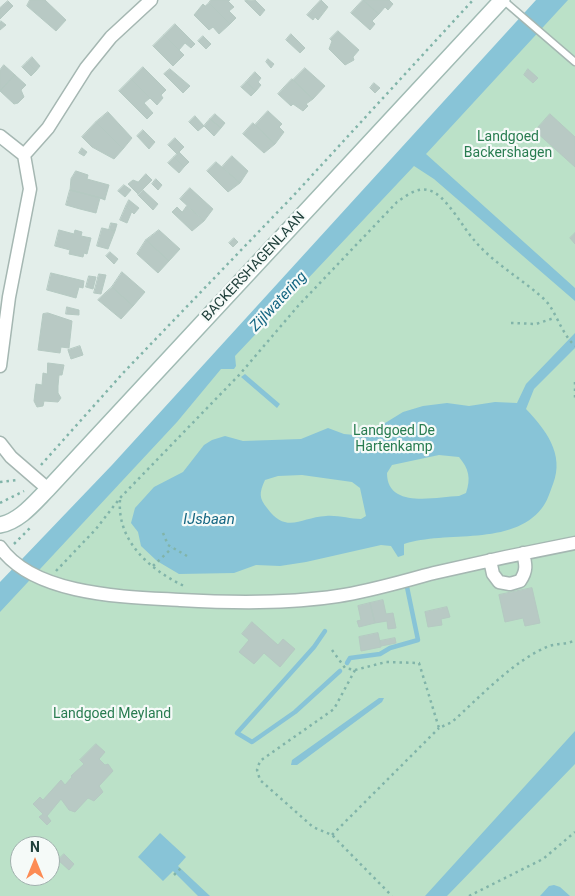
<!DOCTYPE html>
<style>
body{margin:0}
#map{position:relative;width:575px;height:896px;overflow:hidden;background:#e3eeea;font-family:Roboto,sans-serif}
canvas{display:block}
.north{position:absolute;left:10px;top:836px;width:50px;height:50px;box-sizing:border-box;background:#f5faf8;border:1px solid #a0b0ad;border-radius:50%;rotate:0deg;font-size:14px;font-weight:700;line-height:20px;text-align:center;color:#21413c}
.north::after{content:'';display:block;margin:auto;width:18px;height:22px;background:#fc8b54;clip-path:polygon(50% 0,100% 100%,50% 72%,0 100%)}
</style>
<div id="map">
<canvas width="575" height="896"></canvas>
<div class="north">N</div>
</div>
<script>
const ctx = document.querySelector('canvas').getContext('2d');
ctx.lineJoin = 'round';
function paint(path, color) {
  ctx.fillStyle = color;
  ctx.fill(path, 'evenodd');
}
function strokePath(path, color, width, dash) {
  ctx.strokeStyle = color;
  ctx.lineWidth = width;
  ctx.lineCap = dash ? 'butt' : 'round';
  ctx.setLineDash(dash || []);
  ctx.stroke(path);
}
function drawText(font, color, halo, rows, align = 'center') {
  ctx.font = font + ' Roboto,sans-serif';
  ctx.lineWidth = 4.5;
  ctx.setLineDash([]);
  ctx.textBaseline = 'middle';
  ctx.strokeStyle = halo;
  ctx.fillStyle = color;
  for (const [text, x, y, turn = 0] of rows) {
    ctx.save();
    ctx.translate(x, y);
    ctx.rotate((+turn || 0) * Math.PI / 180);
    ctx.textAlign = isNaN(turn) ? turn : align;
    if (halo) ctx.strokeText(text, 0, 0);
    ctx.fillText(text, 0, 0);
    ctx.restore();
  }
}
paint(new Path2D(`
 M554,0H575V896H0V604ZM20,846H50V876H20Z`), '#bbe1c8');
paint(new Path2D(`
 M536,0H568L426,154L575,288V301L434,179L414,166L235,356L236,366L234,369H221L177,422L0,612V582L112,465Z
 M575,333V348L534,389L526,409C545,429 565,454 553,484C550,492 547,502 542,508C512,547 446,530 404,544V555L398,557L391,546L381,545L306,562L280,566L256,565L234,573L179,574L157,561L141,546L138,532L131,523L135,508L154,487L183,472L204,445L212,440L225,436L243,441L301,439L328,428L344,434L364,436L403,412L423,406L447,403L469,406L495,402L517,403L526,384ZM439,455L459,457C469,469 471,478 466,493L459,496C435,497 387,509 387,473L392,465ZM302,475L352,482L360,488L366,516L361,519C350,519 338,515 326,516C301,517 287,535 267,508C259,498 259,493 265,480L278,476Z
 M245,374L280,404L277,408L241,377Z
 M379,698H384L382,702L297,765H291L292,760Z
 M575,731V764L447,896H425Z
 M160,833L186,857L178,866L210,896H198L173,871L163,881L138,857Z
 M554,885L560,887L570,896H540L549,886Z`), '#88c4d7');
strokePath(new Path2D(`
 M325,631L314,647L237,733L252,742L295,712L340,671
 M347,663L350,658L380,654L390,648L418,640L407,587`), '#88c4d7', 4.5);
const building = new Path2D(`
 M30,0H45L66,20L56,31L27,6Z
 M211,0H230L228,1L234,7L229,11L236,18L230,24L209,3Z
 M255,0L265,10L260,16L245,1Z
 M321,0L328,7L318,20L315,17L313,20L307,15Z
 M363,0L379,14L372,21L375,24L370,30L351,13Z
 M363,0H389L393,4L388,10L385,7L379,14Z
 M8,1L13,6L0,19V8Z
 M209,3L230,24L219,34L213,27L209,30L194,15L203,4L205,6Z
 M1,21L6,25L0,30V22Z
 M175,24L195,44L191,48L185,43L179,50L184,55L164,35Z
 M338,31L359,50L353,57L354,60L345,65L329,49L332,41L330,39Z
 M291,34L305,48L300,53L286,40Z
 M164,35L184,55L173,66L153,46Z
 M203,36L211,44L206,49L198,41Z
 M32,57L40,66L36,71L27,62Z
 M268,59L274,64L271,68L266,62Z
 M27,62L36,71L31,76L22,67Z
 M4,65L15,75L0,91V70Z
 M143,67L166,90L161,95L163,98L157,105L131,79Z
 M305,68L325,86L313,99L293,80Z
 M170,69L190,86L183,93L164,74Z
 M528,69L538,78L533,83L524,75Z
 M255,72L261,78L258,82L261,85L256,91L246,82Z
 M15,75L26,85L21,90L24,97L18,103L14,104L0,91Z
 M131,79L150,98L144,103L153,113L147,119L119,91Z
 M292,79L313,99L306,104L308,106L303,111L293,104L291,106L278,94Z
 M246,82L256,91L251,96L241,87Z
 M374,83L380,88L375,93L370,88Z
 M268,111L282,124L279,127L284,132L275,144L255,125Z
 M108,112L132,138L123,149L96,122Z
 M215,114L225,123L221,128L210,119Z
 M550,114L575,137V167L535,131Z
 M195,116L204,126L198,131L189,122Z
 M210,119L221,128L214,136L204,126Z
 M96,122L123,149L114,159L92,147L82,137Z
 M253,123L275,144L264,153L243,134Z
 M143,130L155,142L149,149L137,136Z
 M175,138L184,147L177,154L168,145Z
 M82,148L87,152L84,156L79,153Z
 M179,152L189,162L184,167L174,157Z
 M232,156L248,171L240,183L222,167Z
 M174,157L184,167L179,173L168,163Z
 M216,162L240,183L228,192L207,171Z
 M76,171L88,175L87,179L109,185L105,199L70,190L71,179Z
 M146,174L152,180L138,194L128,184L133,180L138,182Z
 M156,179L162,185L158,190L152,184Z
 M124,185L131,190L125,197L118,191Z
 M190,188L213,209L204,221L180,199Z
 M70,190L105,199V200L100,198L96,213L80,209L66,205Z
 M143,190L158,204L153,210L138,195Z
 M129,200L139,208L134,214L126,206Z
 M126,206L132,211L127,223L120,220Z
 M187,206L204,221L192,231L172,212L177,207L182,212Z
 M111,223L117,224L115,231L109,230Z
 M102,228L115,231L108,249L97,246Z
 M59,230L74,234L75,230L82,232L81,236L91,238L87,254L84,253L83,257L69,254L70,250L55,246Z
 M159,230L180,249L169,261L146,240Z
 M575,233V244L570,238Z
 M234,238L238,242L233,247L229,243Z
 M146,240L169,261L158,273L137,254Z
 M110,252L118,259L114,264L106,256Z
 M122,272L145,292L133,306L112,287Z
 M51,273L84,281L83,288L79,287L76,298L47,290Z
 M99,274L106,275L101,294L94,293Z
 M89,276L96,277L93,289L86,287Z
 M112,287L133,306L121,319L98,300Z
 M67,307L79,310V315L66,314Z
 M48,313L72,321L69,348L61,347L60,353L38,350L43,314Z
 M80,346L83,355L71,359L68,350Z
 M48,363L64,365L62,375H59L58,386V393L61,398L58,402L44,401L43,406L37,407L34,401L36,384L42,385L43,373L47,374Z
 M532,588L540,623L525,626L523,618L505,622L499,595Z
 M383,600L386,614L393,613L396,628L388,629L387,621L375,623L370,603Z
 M370,603L375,623L359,627L357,621L361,620L358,606Z
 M447,607L450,617L441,619L442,625L428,627L425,612Z
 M252,622L278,645L283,639L295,649L280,667L264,653L254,664L239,652L249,640L242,634Z
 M378,633L381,647L361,651L359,637Z
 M395,638L396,643L381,646L380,641Z
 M96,744L105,752L99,759L105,765L108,764L113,771L99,786L103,792L94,801L88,798L75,812L69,810L61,799L47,816L51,821L47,825L39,817L43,814L33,804L40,797L43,800L61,780L65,785L72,777L71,776L84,764L80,760Z
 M64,854L74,864L69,870L58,860Z`);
paint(building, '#b8c9c4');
strokePath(building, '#b5c9c2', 1);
const lane = new Path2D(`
 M503,0L575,62`);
const street = new Path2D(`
 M0,136L24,155
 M0,366L9,297L30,189L24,155L48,128L86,68L111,37L151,0
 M0,443L11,457L48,489
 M0,547C34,596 127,597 180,600C233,603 286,604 338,596C371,591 403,581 434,573C481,562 528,552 575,543
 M490,560L493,574L499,582L510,584L520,581C527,571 526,565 523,553`);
const secondary = new Path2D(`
 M0,525C20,521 34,503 48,489L502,0`);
strokePath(lane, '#a5b7b2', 9);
strokePath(street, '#a5b7b2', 15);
strokePath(secondary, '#a1bbb4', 18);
strokePath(new Path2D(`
 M511,323L536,324L554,318
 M575,382V398
 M41,465L124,372L294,195L473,0
 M0,482L18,480
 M120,500C117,541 149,569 184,586
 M0,503L24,491
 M163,533L168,545L187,556
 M14,544L30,528
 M153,566L172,548
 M56,571L96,529L120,498L240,374L298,306L397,202C406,196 417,187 428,190C445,193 463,228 474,240C494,264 521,278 544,299C556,310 560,332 575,346
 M332,650L345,668L355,670L334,709L260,761L257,770L260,780L313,827L332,835L392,896
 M355,670L386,662L419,663L439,728L452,722C480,697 514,660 549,646C558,643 567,645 575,640
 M332,835L439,728
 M174,875L183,866
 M469,896L543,859L575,832`), '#81b4a9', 2.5, [2.5, 4]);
strokePath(lane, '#fff', 6);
strokePath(street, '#fff', 12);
strokePath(secondary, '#fff', 15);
drawText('14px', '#287c50', '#f5faf8', [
 ["Landgoed",508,137],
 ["Backershagen",508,153],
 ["Landgoed De",394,431],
 ["Hartenkamp",394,447],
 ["Landgoed Meyland",112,714]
]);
drawText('14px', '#21413c', '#f5faf8', [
 ["BACKERSHAGENLAAN",254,267,-47]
]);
drawText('italic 15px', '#166783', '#f5faf8', [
 ["Zijlwatering",279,302,-47],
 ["IJsbaan",209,520]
]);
</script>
